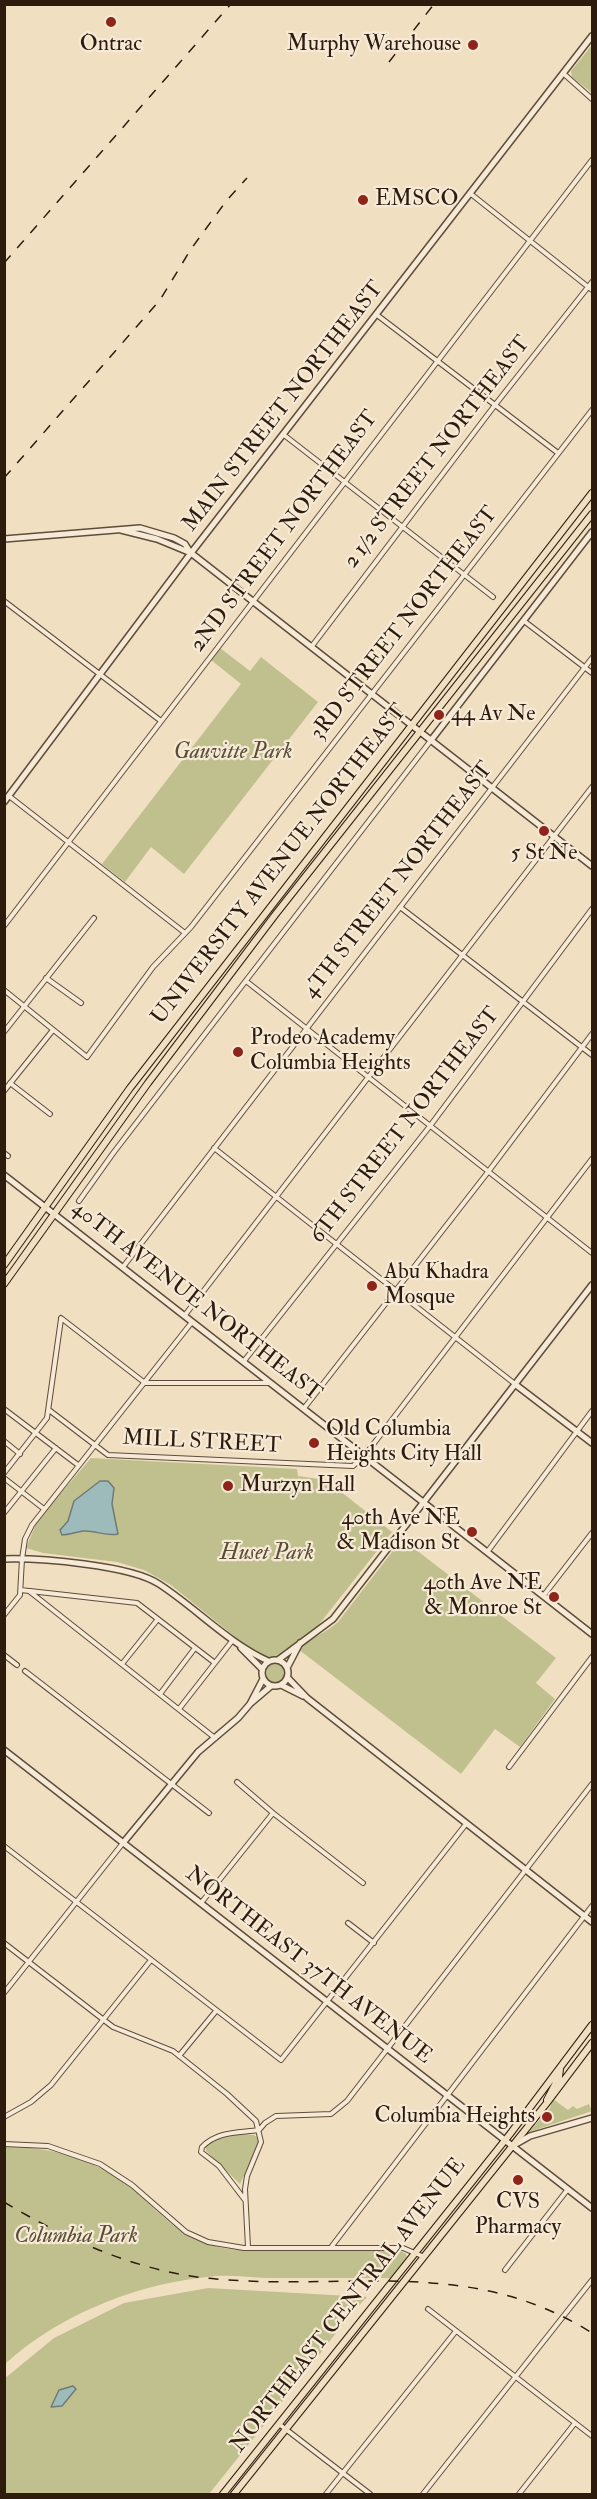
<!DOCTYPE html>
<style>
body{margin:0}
#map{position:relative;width:597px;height:2499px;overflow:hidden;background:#f1dfc2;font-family:"IM FELL Double Pica",serif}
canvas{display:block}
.frame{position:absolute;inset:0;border:6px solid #2d1c0e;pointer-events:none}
</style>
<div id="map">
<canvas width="597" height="2499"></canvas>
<div class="frame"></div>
</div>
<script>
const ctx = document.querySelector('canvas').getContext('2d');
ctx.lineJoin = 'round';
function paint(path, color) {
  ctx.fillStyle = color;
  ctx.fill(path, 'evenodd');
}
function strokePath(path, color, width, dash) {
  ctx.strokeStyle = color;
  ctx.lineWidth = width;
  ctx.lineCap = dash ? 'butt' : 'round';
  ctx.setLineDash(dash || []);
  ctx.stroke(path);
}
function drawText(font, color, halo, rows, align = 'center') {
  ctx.font = font + ' "IM FELL Double Pica",serif';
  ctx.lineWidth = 4.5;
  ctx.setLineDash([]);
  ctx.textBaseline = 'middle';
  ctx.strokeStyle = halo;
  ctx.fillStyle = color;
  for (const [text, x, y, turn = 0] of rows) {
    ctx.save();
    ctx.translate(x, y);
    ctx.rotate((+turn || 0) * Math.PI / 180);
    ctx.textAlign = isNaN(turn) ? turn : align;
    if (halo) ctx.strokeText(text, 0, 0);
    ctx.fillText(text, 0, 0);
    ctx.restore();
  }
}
paint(new Path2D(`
 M592,45V93L572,77L571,71Z
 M220,648L250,671L261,657L318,702L184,874L151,847L125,882L102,864L241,684L211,660Z
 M91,1458L297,1469L298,1476L326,1480L392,1532L317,1627L277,1658L262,1656L245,1645L171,1585L144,1570L117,1562L43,1553L26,1548L37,1521Z
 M402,1539L556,1658L536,1683L555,1699L520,1747L495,1729L461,1774L298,1649C310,1638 326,1633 338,1622Z
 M264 1673a11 11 0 1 1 22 0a11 11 0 1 1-22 0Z
 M553,2099L568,2110L573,2106L577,2109L589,2104L592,2111L529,2132L550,2108Z
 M240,2134L254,2135L258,2138L259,2144L240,2184L206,2151V2147L217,2139Z
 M5,2147C51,2146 96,2159 132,2189C170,2221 184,2244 237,2250H399L406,2254L407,2258L391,2278C350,2278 309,2278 267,2278C251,2278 234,2275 217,2276C141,2282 61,2313 5,2364Z
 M208,2288L367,2297L349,2316L313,2363L293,2380L281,2404L209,2494H5L4,2379L54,2338L124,2303Z`), '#c0c08f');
const water = new Path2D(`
 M100,1481H108L114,1488L112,1504L118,1534C107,1537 95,1530 83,1531C76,1532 69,1535 62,1535L60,1530L68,1521L74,1501Z
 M73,2386L76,2389L62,2406L51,2407L59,2390Z`);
paint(water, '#9dbbbb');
strokePath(water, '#707b76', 1.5);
const minor = new Path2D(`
 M564,74L592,99
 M471,194L592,290
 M377,315L558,453
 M284,435L493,597
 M4,601L161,721
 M524,621L592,673
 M312,646L495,405L592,282
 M9,796L185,933
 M400,907L592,1055
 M4,926L592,160
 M46,978L81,1003
 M246,981L592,1253
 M4,990L87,1057L153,967L191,927L592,410
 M4,1032L94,918
 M10,1083L50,1114
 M4,1091L53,1030
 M214,1148L515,1384
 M4,1153L8,1156
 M79,1201L114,1152L432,739
 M123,1267L592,658
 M185,1315L592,787
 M61,1318L145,1383H269
 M244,1361L430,1126L592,909
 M305,1407L488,1172L592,1034
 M4,1409L78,1465
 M49,1410L108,1455L353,1466L365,1455L592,1159
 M4,1441L20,1454
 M4,1473L47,1418L61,1319
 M4,1478L44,1509
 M4,1513L56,1448
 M488,1551L592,1411
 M21,1590L29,1591L215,1738
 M30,1591L137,1603L215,1663
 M544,1595L592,1533
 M4,1615L20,1595L22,1559L25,1539L32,1525L192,1322
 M4,1655L17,1665
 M122,1664L158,1619
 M25,1671L209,1813
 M160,1694L195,1648
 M179,1709L232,1641
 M509,1767L592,1657
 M237,1782L273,1813L363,1883
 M4,1846L281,2060L466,1824
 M201,1903L273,1813
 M348,1923L374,1943
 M4,1943L113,2027L173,2051L227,2094L256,2121L261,2142L247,2176L245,2189L248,2247
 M4,1993L123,1843
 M179,2056L216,2011
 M4,2117L31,2102L51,2085L151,1960
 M4,2144L48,2146L100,2164L132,2185L186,2232L208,2242L244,2248H403L422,2256
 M245,2200L219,2166L201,2152L202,2147C217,2131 238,2133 259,2130L265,2123L276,2116L331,2114L347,2101L592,1784
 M332,2246L592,1906
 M505,2270L568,2189
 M428,2309L592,2436
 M279,2424L370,2494
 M326,2494L456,2331
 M423,2494L592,2280
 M519,2494L575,2423`);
const tertiary = new Path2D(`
 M121,530L157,539L191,553L592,866
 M4,539L140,528L174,538L185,544L190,552
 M432,739L592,532
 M4,802L191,553L592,36
 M4,1175L592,1634
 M516,1385L592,1443
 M4,1559C40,1558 130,1565 159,1584C196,1608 227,1642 268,1661
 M241,1648L262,1669
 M262 1673a13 13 0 1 1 26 0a13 13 0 1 1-26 0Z
 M278,1660L333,1619L592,1285
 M287,1668L300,1643
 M287,1677L307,1698L592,1922
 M281,1685L303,1696
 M251,1703L271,1686
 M4,1750L592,2208
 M123,1843L198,1752L238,1718L250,1704L263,1679
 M514,2145L530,2136L592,2118`);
const primary = new Path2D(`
 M4,1265L130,1088L592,493
 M4,1284L148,1083L275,915L592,514
 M547,2100L559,2077L560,2069
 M223,2494L510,2134L592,2025
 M234,2494L546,2104L592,2043`);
strokePath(minor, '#5e4d3b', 6);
strokePath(tertiary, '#5e4d3b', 8);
strokePath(primary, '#2d1c0e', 8);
strokePath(minor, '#f6ead7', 4);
strokePath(tertiary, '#f6ead7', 5);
strokePath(primary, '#f1dfc2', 6);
strokePath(new Path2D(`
 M389,62L434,4
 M4,263L231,4
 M4,478L160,300L191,249L227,200L247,178
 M4,2202C69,2241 141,2273 216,2279C350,2291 470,2256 592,2333`), '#2d1c0e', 1.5, [10, 10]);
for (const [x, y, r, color] of [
 [111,22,6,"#8f2418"],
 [473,45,6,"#8f2418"],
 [363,200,6,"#8f2418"],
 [439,715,6,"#8f2418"],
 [544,831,6,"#8f2418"],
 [238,1052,6,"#8f2418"],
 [372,1286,6,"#8f2418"],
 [314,1443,6,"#8f2418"],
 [228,1486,6,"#8f2418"],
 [472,1532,6,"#8f2418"],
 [554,1597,6,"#8f2418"],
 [547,2117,6,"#8f2418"],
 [518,2180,6,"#8f2418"]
]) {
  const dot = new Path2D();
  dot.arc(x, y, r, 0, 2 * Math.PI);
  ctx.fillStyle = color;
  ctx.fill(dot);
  strokePath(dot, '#f6ead7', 2);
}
drawText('22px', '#2d1c0e', '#f6ead7', [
 ["Ontrac",111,45,"center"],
 ["Murphy Warehouse",461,45,"right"],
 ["EMSCO",375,200],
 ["44 Av Ne",451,715],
 ["5 St Ne",544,854,"center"],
 ["Prodeo Academy",250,1039],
 ["Columbia Heights",250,1064],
 ["Abu Khadra",384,1273],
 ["Mosque",384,1298],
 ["Old Columbia",326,1430],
 ["Heights City Hall",326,1455],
 ["Murzyn Hall",240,1486],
 ["40th Ave NE",460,1519,"right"],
 ["& Madison St",460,1544,"right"],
 ["40th Ave NE",542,1584,"right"],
 ["& Monroe St",542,1609,"right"],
 ["Columbia Heights",535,2117,"right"],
 ["CVS",518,2203,"center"],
 ["Pharmacy",518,2228,"center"]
], 'left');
drawText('22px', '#2d1c0e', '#f6ead7', [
 ["MAIN STREET NORTHEAST",284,407,-52],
 ["2 1/2 STREET NORTHEAST",438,453,-52],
 ["2ND STREET NORTHEAST",285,532,-53],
 ["3RD STREET NORTHEAST",405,624,-52],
 ["UNIVERSITY AVENUE NORTHEAST",280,865,-52],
 ["4TH STREET NORTHEAST",399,881,-52],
 ["6TH STREET NORTHEAST",406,1126,-52],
 ["40TH AVENUE NORTHEAST",196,1302,38],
 ["MILL STREET",202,1443,3],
 ["NORTHEAST 37TH AVENUE",308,1966,38],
 ["NORTHEAST CENTRAL AVENUE",349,2306,-52]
]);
drawText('italic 22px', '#594d35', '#f6ead7', [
 ["Gauvitte Park",233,753],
 ["Huset Park",267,1554],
 ["Columbia Park",76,2237]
]);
</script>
